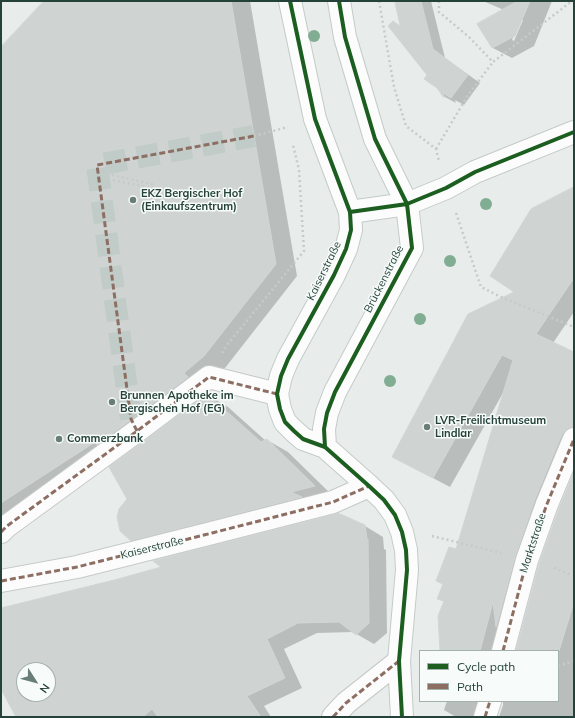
<!DOCTYPE html>
<meta charset="utf-8">
<style>
body{margin:0}
#map{position:relative;width:575px;height:718px;overflow:hidden;background:#e8edeb;font-family:Mulish,sans-serif}
canvas{display:block}
.frame{position:absolute;inset:0;border:2px solid #24423a;pointer-events:none}
.legend{position:absolute;left:419px;top:650px;width:140px;height:52px;box-sizing:border-box;background:#f7fbf9;border:1px solid #a3b1ad;margin:0;padding:5px 7px;list-style:none;font-size:12px;color:#24423a}
.legend li{display:flex;align-items:center;gap:8px;height:20px}
.legend b{width:20px;border:1px solid #a3b1ad}
.north{position:absolute;left:16px;top:662px;width:40px;height:40px;box-sizing:border-box;background:#f7fbf9;border:1px solid #a3b1ad;border-radius:50%;rotate:126deg;font-size:11px;font-weight:700;line-height:16px;text-align:center;color:#24423a}
.north::after{content:'';display:block;margin:auto;width:14px;height:18px;background:#697e78;clip-path:polygon(50% 0,100% 100%,50% 72%,0 100%)}
</style>
<div id="map">
<canvas width="575" height="718"></canvas>
<div class="frame"></div>
<ul class="legend">
<li><b style="height:5px;background:#1b5e20"></b>Cycle path</li>
<li><b style="height:5px;background:#8d6e63"></b>Path</li>
</ul>
<div class="north">N</div>
</div>
<script>
const ctx = document.querySelector('canvas').getContext('2d');
ctx.lineJoin = 'round';
function paint(path, color) {
  ctx.fillStyle = color;
  ctx.fill(path, 'evenodd');
}
function strokePath(path, color, width, dash) {
  ctx.strokeStyle = color;
  ctx.lineWidth = width;
  ctx.lineCap = dash ? 'butt' : 'round';
  ctx.setLineDash(dash || []);
  ctx.stroke(path);
}
function drawText(font, color, halo, rows, align = 'center') {
  ctx.font = font + ' Mulish,sans-serif';
  ctx.lineWidth = 3;
  ctx.setLineDash([]);
  ctx.textBaseline = 'middle';
  ctx.strokeStyle = halo;
  ctx.fillStyle = color;
  for (const [text, x, y, turn = 0] of rows) {
    ctx.save();
    ctx.translate(x, y);
    ctx.rotate((+turn || 0) * Math.PI / 180);
    ctx.textAlign = isNaN(turn) ? turn : align;
    if (halo) ctx.strokeText(text, 0, 0);
    ctx.fillText(text, 0, 0);
    ctx.restore();
  }
}
paint(new Path2D(`
 M46,1H250L297,276L225,368L204,386L1,529V49Z
 M396,1H431L445,58L480,83L464,105L455,100L456,103L445,97L428,75L393,22L401,27Z
 M483,1H552L534,46L512,58L493,48L478,24L504,10ZM521,20H523L514,41L512,40Z
 M574,189V312L553,343L574,353V456L552,509L509,651H446L445,602L438,598L456,550L503,394V393L450,487L410,466L516,293Z
 M207,395L228,407L266,441L267,440L288,452L334,497L152,552L131,540Z
 M574,474V667L573,672L574,681V717H499L503,705V701H558V651H517Z
 M365,526L383,537L384,549L386,550L387,633L374,644L353,632L317,633L284,649L302,688L264,706L271,717H17L1,687V609ZM24,670H48V694H24Z
 M447,701H499L492,717H456L444,710Z`), '#0003');
const building = new Path2D(`
 M44,1H231L276,264L204,356L184,373L188,377L97,445L95,442L1,503V47Z
 M395,1H421L433,49L468,75L451,98L443,93L444,98L437,88L424,79L427,75L388,26L393,21L400,26Z
 M518,1H530L515,36L492,48L477,24Z
 M574,187V278L536,334L574,352V427L567,429L562,434L535,499L515,557L496,627L493,602L480,651H440L438,616L444,601L437,599L443,584L436,581L449,547L456,549L513,360L502,355L433,478L392,457L468,314L514,292L490,276L531,209Z
 M207,394L261,442L267,439L315,486L291,492L302,497L131,541L120,531L117,517L119,509L127,499L109,467Z
 M574,472V602L559,651H516L539,564L559,508Z
 M338,513L365,525L367,539H368L369,623L356,635L339,622L298,623L267,639L285,678L247,696L261,717H158L152,709L143,717H16L1,689V608L118,579L161,567L153,561ZM24,670H48V694H24Z`);
paint(building, '#cfd4d2');
strokePath(building, '#d1d6d4', 1);
strokePath(new Path2D(`
 M131,419L97,165L254,136`), '#c1cbc8', 22, [22, 11]);
const street = new Path2D(`
 M1,532L7,526L137,431L209,377L277,394
 M1,581L77,567L212,533L333,502L369,486
 M503,651L527,560L547,504L574,439
 M333,717L346,703L399,661
 M485,717L490,701`);
const secondary = new Path2D(`
 M290,1L315,119L350,212L351,230L346,249L334,275L288,359L281,376L277,394L280,409L285,422L294,431L303,439L325,447L369,486L384,500L395,515L402,532L406,550L407,570L399,661L402,717
 M350,212L407,204L446,188L475,172L574,132
 M325,447L324,429L327,413L335,392L412,248L407,204L375,139L345,37L339,1`);
strokePath(street, '#c5cac8', 24);
strokePath(secondary, '#c3cbc8', 24);
strokePath(new Path2D(`
 M379,1L394,87L406,126L436,149L439,161
 M439,1V12L469,37L493,62L572,1
 M254,136L288,127
 M436,149L468,95L493,62
 M112,175L156,185
 M113,180L157,189
 M456,213L481,287L501,297L574,327
 M222,353L227,345L304,251L299,170L293,145
 M432,536L501,553
 M554,568L574,576
 M558,666L574,661`), '#c3ccca', 2.5, [2, 3]);
strokePath(street, '#fcfcfc', 22);
strokePath(secondary, '#fcfcfc', 22);
strokePath(new Path2D(`
 M137,431L131,419L97,165L254,136
 M1,532L7,526L137,431L209,377L277,394
 M1,581L77,567L212,533L333,502L369,486
 M503,651L527,560L547,504L574,439
 M333,717L346,703L399,661
 M485,717L490,701`), '#8d6e63', 3, [6, 3]);
strokePath(new Path2D(`
 M290,1L315,119L350,212L351,230L346,249L334,275L288,359L281,376L277,394L280,409L285,422L294,431L303,439L325,447L369,486L384,500L395,515L402,532L406,550L407,570L399,661L402,717
 M350,212L407,204L446,188L475,172L574,132
 M325,447L324,429L327,413L335,392L412,248L407,204L375,139L345,37L339,1`), '#1b5e20', 4);
ctx.fillStyle = '#81ae93';
for (const [x, y] of [
 [314,36],
 [486,204],
 [450,261],
 [420,319],
 [390,381]
]) {
  ctx.beginPath();
  ctx.arc(x, y, 6, 0, 2 * Math.PI);
  ctx.fill();
}
for (const [x, y, r, color] of [
 [133,200,4,"#697e78"],
 [112,402,4,"#697e78"],
 [427,427,4,"#697e78"],
 [59,439,4,"#697e78"]
]) {
  const dot = new Path2D();
  dot.arc(x, y, r, 0, 2 * Math.PI);
  ctx.fillStyle = color;
  ctx.fill(dot);
  strokePath(dot, '#f7fbf9', 1.5);
}
drawText('bold 11px', '#24423a', '#f7fbf9', [
 ["EKZ Bergischer Hof",141,194],
 ["(Einkaufszentrum)",141,207],
 ["Brunnen Apotheke im",120,396],
 ["Bergischen Hof (EG)",120,409],
 ["LVR-Freilichtmuseum",435,421],
 ["Lindlar",435,434],
 ["Commerzbank",67,439]
], 'left');
drawText('11px', '#24423a', '#f7fbf9', [
 ["Kaiserstraße",324,271,-64],
 ["Brückenstraße",384,279,-63],
 ["Marktstraße",533,543,-72],
 ["Kaiserstraße",152,548,-14]
]);
</script>
